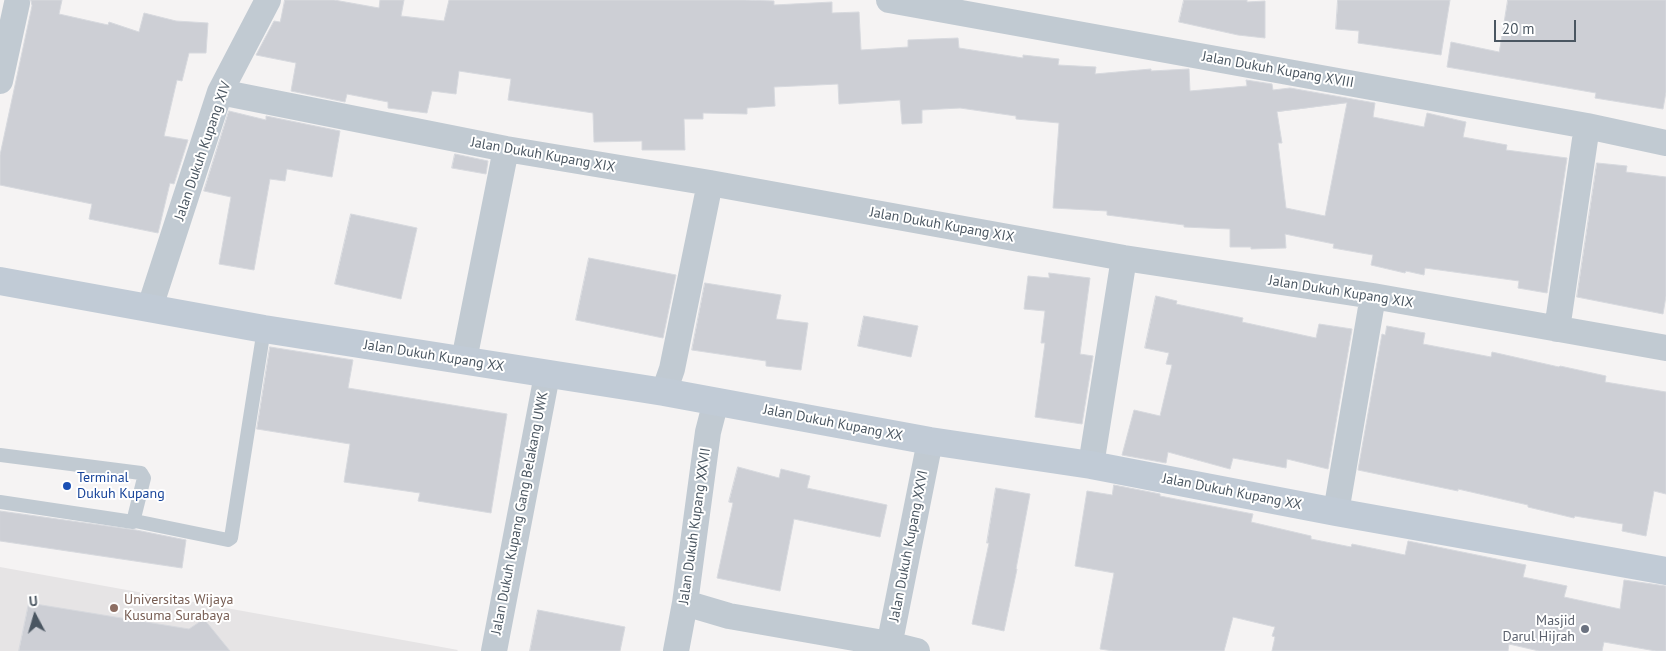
<!DOCTYPE html>
<style>
body{margin:0}
#map{position:relative;width:1666px;height:651px;overflow:hidden;background:#f5f3f3;font-family:"PT Sans",sans-serif}
canvas{display:block}
.north{position:absolute;left:10px;top:591px;width:50px;height:50px;-webkit-text-stroke:4px #fff;paint-order:stroke;rotate:354deg;font-size:14px;font-weight:700;line-height:20px;text-align:center;color:#4a5661}
.north::after{content:'';display:block;margin:auto;width:18px;height:22px;background:#4a5661;clip-path:polygon(50% 0,100% 100%,50% 72%,0 100%)}
.scale{position:absolute;left:1494px;top:20px;width:82px;height:22px;box-sizing:border-box;border:2px solid #4a5661;border-top:0;padding-left:6px;font-size:15px;line-height:18px;white-space:nowrap;color:#4a5661;-webkit-text-stroke:4px #fff;paint-order:stroke}
</style>
<div id="map">
<canvas width="1666" height="651"></canvas>
<div class="north">U</div>
<div class="scale">20 m</div>
</div>
<script>
const ctx = document.querySelector('canvas').getContext('2d');
ctx.lineJoin = 'round';
function paint(path, color) {
  ctx.fillStyle = color;
  ctx.fill(path, 'evenodd');
}
function strokePath(path, color, width, dash) {
  ctx.strokeStyle = color;
  ctx.lineWidth = width;
  ctx.lineCap = dash ? 'butt' : 'round';
  ctx.setLineDash(dash || []);
  ctx.stroke(path);
}
function drawText(font, color, halo, rows, align = 'center') {
  ctx.font = font + ' "PT Sans",sans-serif';
  ctx.lineWidth = 4;
  ctx.setLineDash([]);
  ctx.textBaseline = 'middle';
  ctx.strokeStyle = halo;
  ctx.fillStyle = color;
  for (const [text, x, y, turn = 0] of rows) {
    ctx.save();
    ctx.translate(x, y);
    ctx.rotate((+turn || 0) * Math.PI / 180);
    ctx.textAlign = isNaN(turn) ? turn : align;
    if (halo) ctx.strokeText(text, 0, 0);
    ctx.fillText(text, 0, 0);
    ctx.restore();
  }
}
paint(new Path2D(`
 M0,567L458,650L457,651H0Z`), '#e6e4e5');
const building = new Path2D(`
 M31,0H62L59,14L108,25L109,22L139,32L144,13L176,21L208,23L206,53H189L182,81L177,80L164,136L188,140L174,184L170,183L158,233L89,219L92,204L0,185V155L32,6Z
 M285,0H334L379,8L380,0H404L401,16L444,21L449,0H745L774,1V5L832,2V13L859,12L861,50L908,47V40L958,38L959,48L1023,58V55L1059,59L1058,65L1096,67L1095,74L1151,69V71L1189,69L1190,91L1247,86L1246,80L1272,84L1273,90L1290,88L1375,103L1373,117L1424,127L1427,113L1466,122L1463,137L1507,145L1506,150L1567,158L1547,293L1518,288L1519,281L1425,268L1424,275L1406,271L1405,273L1371,265L1373,255L1333,248L1334,244L1285,234L1286,248L1251,249V247H1230V229L1184,227V225L1107,215V211L1053,208L1059,123L1016,119V116L960,108L922,110V123L902,124L900,100L839,104L838,84L774,87L775,106L747,108V114L703,113V119H684L685,150H642V141L594,142L593,113L508,100L511,79L459,71L456,94L432,91L427,113L388,108V102L347,94L345,102L291,91L296,63L256,55L274,21L280,22ZM1347,103L1325,216L1286,208L1278,143H1282L1277,112Z
 M1184,0H1247V2L1265,1V38L1238,35L1179,22Z
 M1338,0H1450L1441,55L1358,43L1359,31L1336,29Z
 M1508,0H1666V92L1663,109L1595,98L1596,93L1447,67L1451,42L1499,52Z
 M229,111L266,120V116L340,131L332,177L287,169L285,181L270,179L254,270L219,264L231,197L204,191Z
 M455,154L488,161L486,174L452,168Z
 M1597,163L1627,166L1626,172L1666,177V296L1663,314L1577,297Z
 M351,214L417,228L401,299L335,284Z
 M589,258L676,275L663,338L576,320Z
 M1049,273L1090,278L1080,354L1093,356L1082,424L1035,417L1045,343H1041L1045,311L1024,309L1028,276L1049,278Z
 M705,283L781,295L776,319L808,323L801,370L766,366V361L692,350Z
 M1156,296L1177,301L1176,304L1243,318L1242,322L1316,338L1319,324L1352,329L1328,469L1287,459L1286,468L1233,458L1230,469L1168,452L1166,463L1122,455L1134,410L1160,416L1172,365L1166,364L1169,353L1145,348Z
 M864,316L918,326L911,357L858,346Z
 M1387,326L1425,333L1423,344L1491,357L1492,352L1559,367L1560,366L1606,376L1605,382L1666,392V494L1654,491L1646,536L1622,531L1623,524L1575,516L1574,518L1528,507V505L1458,489V491L1358,470L1382,334L1385,335Z
 M270,347L353,360L348,388L507,414L491,513L418,501L420,493L344,482L350,444L257,429Z
 M738,467L779,478L781,469L810,476L807,488L887,505L880,537L794,519L780,591L717,578L733,503L729,502Z
 M1114,485L1160,494V496L1253,514L1251,522L1311,536V539L1351,547L1352,544L1405,555L1408,541L1526,565L1523,577L1567,586L1564,597L1620,609L1624,580L1666,586V651H1656L1604,642L1602,651H1539L1509,644L1508,651H1272L1275,637L1272,636L1275,627L1233,617L1224,651H1113L1100,649L1114,573L1075,566L1087,491L1112,495Z
 M996,488L1030,494L1016,569H1017L1004,631L972,624L989,543H987Z
 M0,511L136,530L186,540L182,568L0,541Z
 M29,603L189,629L204,619L230,651H19Z
 M538,610L625,627L620,651H530Z`);
paint(building, '#cdcfd5');
strokePath(building, '#d7d9de', 1);
strokePath(new Path2D(`
 M0,455L141,473L144,478L133,522L0,502
 M135,521L228,540L231,538L264,329`), '#c1cad2', 14);
strokePath(new Path2D(`
 M889,0L1587,126L1666,143
 M0,81L17,3
 M220,92L506,149L710,183L1124,258L1373,296L1666,348
 M150,307L220,92L268,0
 M1557,329L1587,126
 M464,360L506,149
 M664,392L672,369L710,183
 M1091,465L1124,258
 M1336,512L1373,296
 M685,603L729,616L889,644L917,651
 M494,651L547,375
 M676,651L685,603L708,432L716,401
 M888,651L930,441`), '#c1cad2', 26);
strokePath(new Path2D(`
 M0,281L264,329L664,392L930,441L1091,465L1336,512L1666,571`), '#c1cbd6', 28);
for (const [x, y, r, color] of [
 [67,486,5,"#1a4fb4"],
 [114,608,5,"#8d6e63"],
 [1585,629,5,"#6b7280"]
]) {
  const dot = new Path2D();
  dot.arc(x, y, r, 0, 2 * Math.PI);
  ctx.fillStyle = color;
  ctx.fill(dot);
  strokePath(dot, '#fff', 2);
}
drawText('14px', '#4a5661', '#fff', [
 ["Jalan Dukuh Kupang XVIII",1278,70,10],
 ["Jalan Dukuh Kupang XIV",203,151,-71],
 ["Jalan Dukuh Kupang XIX",543,155,10],
 ["Jalan Dukuh Kupang XIX",942,225,10],
 ["Jalan Dukuh Kupang XIX",1341,292,9],
 ["Jalan Dukuh Kupang XX",434,356,9],
 ["Jalan Dukuh Kupang XX",833,423,11],
 ["Jalan Dukuh Kupang XX",1232,492,11],
 ["Jalan Dukuh Kupang Gang Belakang UWK",520,513,-79],
 ["Jalan Dukuh Kupang XXVII",695,526,-82],
 ["Jalan Dukuh Kupang XXVI",909,546,-79]
]);
drawText('14px', '#164399', '#fff', [
 ["Terminal",77,478],
 ["Dukuh Kupang",77,494]
], 'left');
drawText('14px', '#785e54', '#fff', [
 ["Universitas Wijaya",124,600],
 ["Kusuma Surabaya",124,616]
], 'left');
drawText('14px', '#5b616d', '#fff', [
 ["Masjid",1575,621],
 ["Darul Hijrah",1575,637]
], 'right');
</script>
